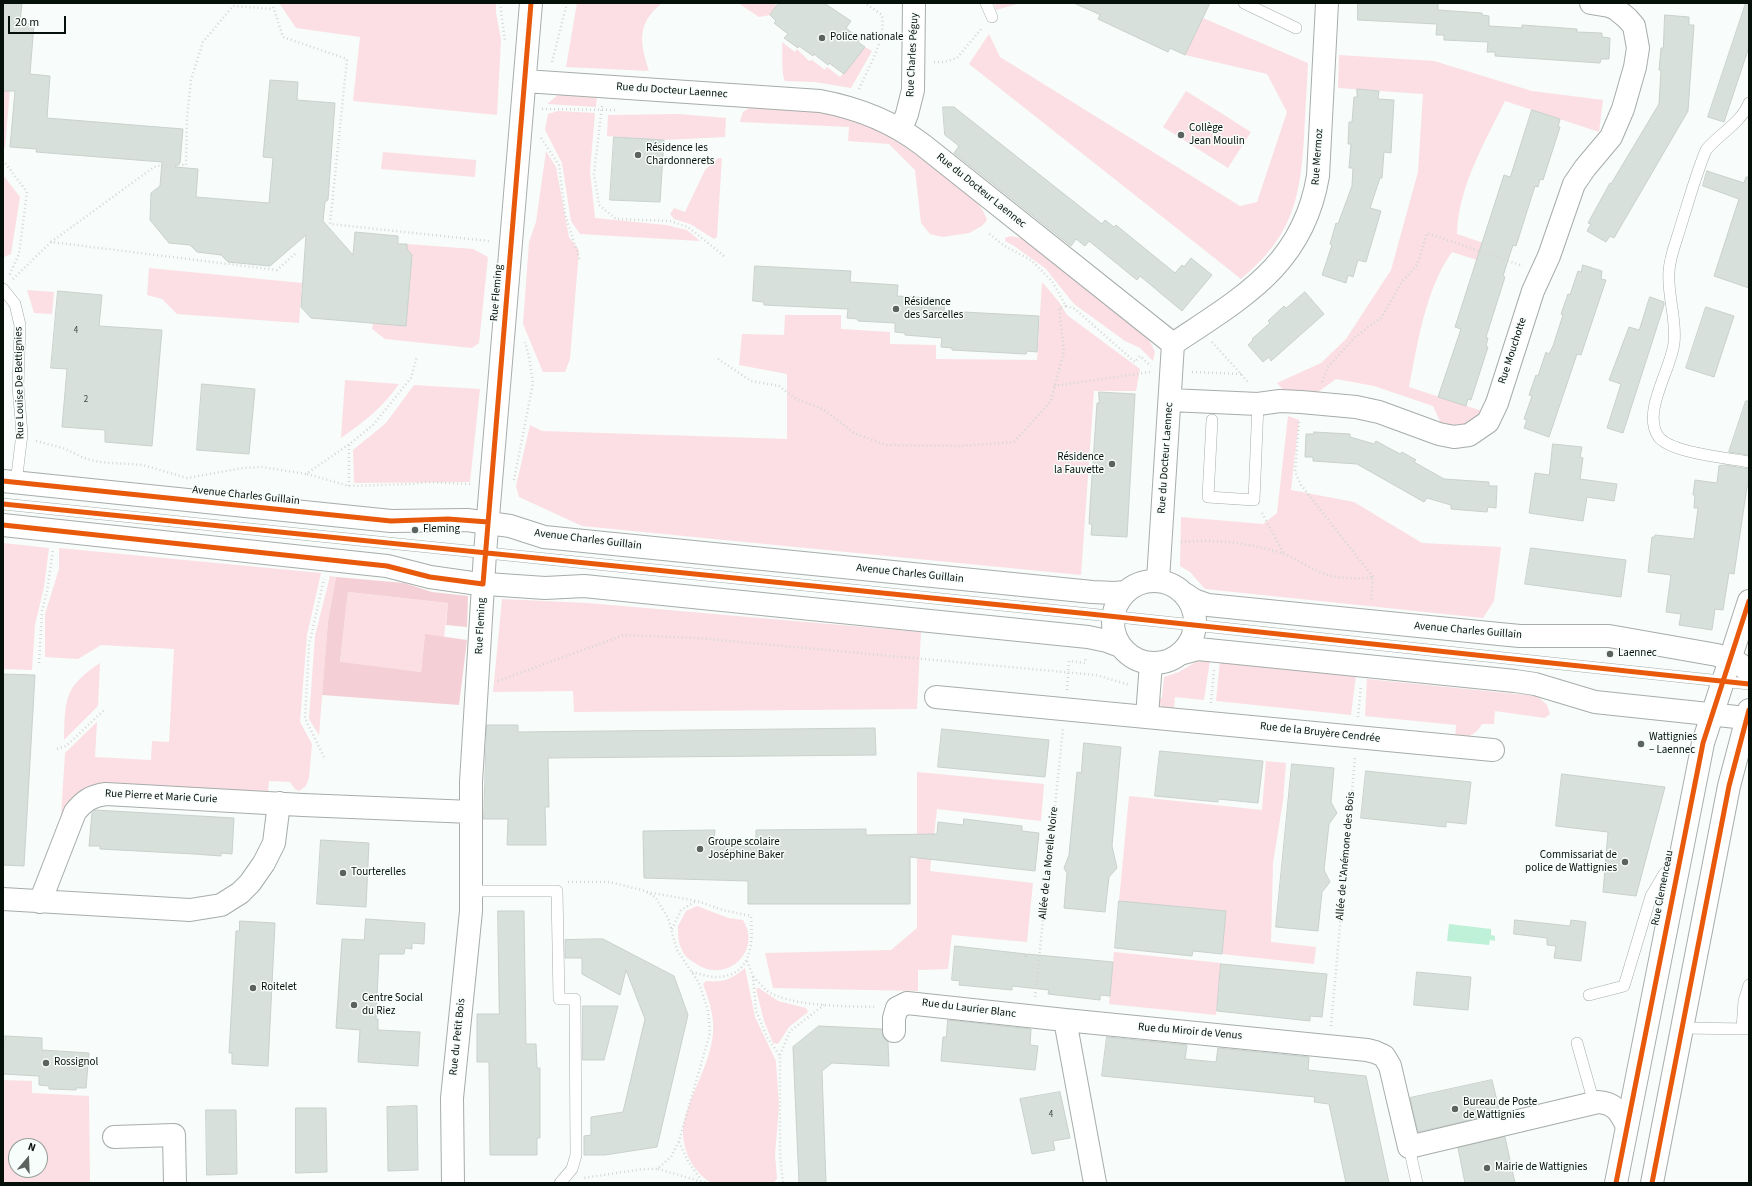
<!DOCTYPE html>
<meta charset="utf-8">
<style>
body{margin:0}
#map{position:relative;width:1752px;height:1186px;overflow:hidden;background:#f8fcfa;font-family:"Source Sans 3",sans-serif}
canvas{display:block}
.frame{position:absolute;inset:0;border:4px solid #06100b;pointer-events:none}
.north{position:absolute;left:8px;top:1138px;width:40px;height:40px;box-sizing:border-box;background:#f7fdfa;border:1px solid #979e9a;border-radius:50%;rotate:19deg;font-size:11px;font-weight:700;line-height:16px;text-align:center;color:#06100b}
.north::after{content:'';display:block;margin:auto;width:14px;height:18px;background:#5b635f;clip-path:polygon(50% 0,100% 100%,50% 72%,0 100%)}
.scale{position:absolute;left:8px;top:16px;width:58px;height:18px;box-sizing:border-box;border:2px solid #06100b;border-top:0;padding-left:5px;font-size:12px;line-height:14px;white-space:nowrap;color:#06100b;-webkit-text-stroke:3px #f7fdfa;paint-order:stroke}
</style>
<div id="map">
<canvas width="1752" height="1186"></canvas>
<div class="frame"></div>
<div class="north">N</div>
<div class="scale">20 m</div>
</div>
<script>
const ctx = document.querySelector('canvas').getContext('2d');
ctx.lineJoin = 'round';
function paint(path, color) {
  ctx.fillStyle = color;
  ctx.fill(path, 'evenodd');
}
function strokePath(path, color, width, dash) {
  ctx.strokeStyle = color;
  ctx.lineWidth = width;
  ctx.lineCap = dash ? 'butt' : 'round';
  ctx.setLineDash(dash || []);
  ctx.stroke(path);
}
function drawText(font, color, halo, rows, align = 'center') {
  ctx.font = font + ' "Source Sans 3",sans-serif';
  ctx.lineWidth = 3;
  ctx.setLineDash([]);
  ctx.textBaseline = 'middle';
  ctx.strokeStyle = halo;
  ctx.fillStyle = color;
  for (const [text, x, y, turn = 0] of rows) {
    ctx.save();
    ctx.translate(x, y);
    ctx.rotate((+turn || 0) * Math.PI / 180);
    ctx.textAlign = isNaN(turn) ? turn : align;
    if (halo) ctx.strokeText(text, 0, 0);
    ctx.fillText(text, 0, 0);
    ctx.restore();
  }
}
paint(new Path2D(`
 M279,3H496V12L501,40L497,115L353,101L360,37L296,28Z
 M577,3H662C636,24 640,43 649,71L566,67Z
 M738,3H774L777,6L770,15L759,17Z
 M994,3H1021L996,10Z
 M1203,18L1308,63C1307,88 1305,113 1304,138C1300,202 1291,237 1241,279L969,64L989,34L1000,57L1240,206L1257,202L1287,112L1267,74L1185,55Z
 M782,42L795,52L797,49L809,61L812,60L825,70L827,67L840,77L865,47L872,51L851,88L815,82L785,81C781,74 783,52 782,42Z
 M1339,55L1434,61L1532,91L1603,100L1599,132L1505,101C1485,142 1458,187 1457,234L1510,252L1505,269L1452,252C1425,290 1418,342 1409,387L1482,411C1471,427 1461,428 1442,426L1433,406L1374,386L1336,379L1314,395L1287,394L1277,383L1321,363L1346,339L1391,270L1418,172L1423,94L1338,88Z
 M3,76L11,77L5,148L3,147Z
 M1186,91L1251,132L1228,168L1163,127Z
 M559,94L597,96L596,107L547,104Z
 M751,107C775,109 800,108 824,112C871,120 909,148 946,177C961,189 981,200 987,220L982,226L969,233L943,237L930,234L921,223L915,170L889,144L848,141L849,127L740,122L743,112Z
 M558,111L595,113L590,171L595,218L666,225L687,230L700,241L580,234L571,221L562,163L545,130L548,114Z
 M679,114L726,118L725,137L664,140L607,136L608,115Z
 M546,151L556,167L569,237L579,250L570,359L565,372H543L523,324L529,242L536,222Z
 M383,152L476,160L475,177L381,169Z
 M718,158H722L717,237L714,239L690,224L674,219L670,214L674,208L685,212L705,170Z
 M3,175L20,197L11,254L4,257Z
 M1010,236L1021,238L1030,243L1147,336L1155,352L1153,361L1140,348L1125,341L1074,304L1045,268L1014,246L1005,241V238Z
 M407,244L473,249L488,257L479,343L472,348L385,339L372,329L373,323L406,325L412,255L407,249Z
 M149,268L302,283L299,323L177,314L162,299L147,295Z
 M1042,282L1059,302L1067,315L1140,369L1136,391H1094L1081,575L582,526L519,497L516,486L530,425L542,431L787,439V374L739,365L742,334L784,335L785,315H841V329L890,332V344L936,345V359L1037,360Z
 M27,290L54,292L52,314L34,313Z
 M345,380L399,384C383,407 364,422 341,438Z
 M414,385L480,389L470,482L354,483L353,450L386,423Z
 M1288,416L1299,420L1291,490L1354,502L1422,543L1501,547L1494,601L1483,618L1205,589L1190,572L1180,566L1181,517L1263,524L1277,513Z
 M3,543L49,548L44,587L35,625L32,670L3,669Z
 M59,548L321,573L307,635L300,722L312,744L309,778L306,786L299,791L295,789L290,782L269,781L268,791L264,795L79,793L61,816L65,753L97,722L95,757L151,760L152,741L169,742L174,649L101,645L78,659L45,657V614L59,569Z
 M330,576L336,577L328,621L319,735L309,719L315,636Z
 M348,592L448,603L444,637L425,635L421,672L340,663Z
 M502,599L588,603L921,632L917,709L574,712L573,691L493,692Z
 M1199,660H1210L1204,700L1175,697L1174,710L1162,708L1156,697L1162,698L1164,677L1179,672Z
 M1220,660L1356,675L1351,715L1216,701Z
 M100,663L98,706L64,740C65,699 64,687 100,663Z
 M1367,679L1537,696L1547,705L1550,714L1545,718L1495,711L1494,724H1482C1476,735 1466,739 1455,738L1456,725L1365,716Z
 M1266,761L1286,763L1283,801L1273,863L1271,942L1316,947L1314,964L1222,954L1226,911L1119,901L1129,796L1262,810Z
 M917,772L1044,784L1041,821L937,809L930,871L1033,883L1027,942L952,935L948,969L918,970V991L773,988L765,953L891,950L917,928Z
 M697,906L728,918L743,920C763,952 725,985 695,963C690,960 684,956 682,950C678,943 678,934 678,926L686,911Z
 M1114,952L1221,963L1216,1015L1109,1004Z
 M745,968L755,1017L776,1061L779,1106L775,1155L777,1178L774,1183H712C692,1173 679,1144 684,1122C690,1095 707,1069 712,1041C716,1021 710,1003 703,984L706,981C723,983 732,979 745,968Z
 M759,988L778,1001L806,1008L808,1012L789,1027L778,1044L773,1043L764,1021L756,989Z
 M3,1080L32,1081V1093L89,1096L90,1183H3ZM16,1146H40V1170H16Z`), '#fbdfe4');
paint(new Path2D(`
 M336,577L404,583L432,592L468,596L467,627L446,625L448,603L348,592L340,662L421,672L425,634L467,640L459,705L322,695L328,621Z`), '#f4cfd6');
paint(new Path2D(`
 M1449,924L1491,929V935L1495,936V941L1490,940L1489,945L1447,941Z`), '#bff1d9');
const building = new Path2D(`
 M3,3H22L20,23L34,24L30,74L50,76L47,118L183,129L180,163L175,167L198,169L196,197L269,203L273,158L263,157L270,80L298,82L297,100L335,103L328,200L325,202L323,221L353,255L355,232L398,236V244H407V249L412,255L406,326L311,318L301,307L306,235L270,266L228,262L221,255L197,252L190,245L169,243L150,220L151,193L160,186L162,162L36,152L37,149L10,147L15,91H3Z
 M779,3H824L851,21L846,28L860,39L858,42L865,47L844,74L829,63L828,65L814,54L813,56L799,46L798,48L784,38L788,34L774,23L776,21L770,15Z
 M1074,3H1210L1185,55L1170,48L1168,52L1098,19L1100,15Z
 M1358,3H1438V10L1482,13V15L1489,16V26L1522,28V25L1577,29V32L1602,33V37L1610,38L1609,59H1601L1600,63L1495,56V52H1487L1488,42L1444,40V35H1436L1437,24L1358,20Z
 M1746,3H1749V47L1724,122L1708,117Z
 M1665,15L1689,17V25H1694L1688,111L1614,238L1610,236L1606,242L1587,231L1591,224L1588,223L1610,183L1611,184L1659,104L1661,70H1659L1661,48H1663Z
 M1357,89L1379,91L1378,99L1394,100L1391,153L1384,152L1382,178H1380L1370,208L1381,211L1366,262L1358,260L1353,277L1348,275L1346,283L1322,275L1332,245L1330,244L1336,223L1338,224L1352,186L1353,168H1349L1351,144H1348L1349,122H1352L1354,97H1357Z
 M943,107H954L1102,224L1105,220L1114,227L1116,225L1175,273L1182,265L1184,267L1191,258L1212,275L1182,311L1140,276L1137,280L1089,241L1085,246L1076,239L1071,246L954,153L959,146L945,135Z
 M1532,110L1560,119L1558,127H1560L1543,180L1540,179L1538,187L1535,186L1516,246L1513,245L1508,260L1503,276L1505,277L1486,337L1488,338L1486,346L1488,347L1471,400L1468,399L1466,406L1438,397L1461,329L1455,327L1482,243L1504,175L1510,177Z
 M614,137L664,140L660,202L610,200Z
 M1707,171L1744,183L1746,177H1749V288L1714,276L1739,199L1703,186Z
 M1583,265L1602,271L1601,279L1606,280L1581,355L1577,354L1549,437L1524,428L1527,420L1524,419L1532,396L1529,395L1536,375L1538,376L1546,352L1549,354L1553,346L1563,315L1561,314L1568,294L1570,295L1578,271L1581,272Z
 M755,266L851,271L850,282L898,285L897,296L945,299L944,311L1039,316L1037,352L1027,351L1026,354L952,350V348L941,347L942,338L905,335V333L895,332V323L858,321V319L847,318L848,309L764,305V302L753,301Z
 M58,291L102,295L99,326L162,330L152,446L105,442V430L62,427L67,369L51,368Z
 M1305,292L1324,314L1271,361L1269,357L1263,362L1248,345L1253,340L1252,339L1270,323L1268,321L1284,306L1286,308Z
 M1650,297L1664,302V305L1623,433L1607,428L1621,384L1609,380L1629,327L1639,330Z
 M1706,307L1734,316L1714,377L1686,368Z
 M202,384L255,389L249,454L197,450Z
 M1099,392L1135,394L1127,537L1091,535L1092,524H1089L1090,506L1097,403H1099Z
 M1746,401H1749V455L1729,452Z
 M1314,432L1350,434V437L1374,444L1376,441L1400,454L1402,452L1416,460L1414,462L1444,479L1489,482V486H1497L1496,508L1488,507L1487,512L1451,509V505L1427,498L1424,502L1357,464L1313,461V457H1305L1306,434H1314Z
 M1553,444L1582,447L1580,457L1583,458L1580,479L1617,484L1614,501L1587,497L1583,521L1529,513L1535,473L1549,475Z
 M1725,465L1749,469V487H1747L1734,574L1729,573L1723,610L1715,609L1712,630L1679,625L1681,614L1666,612L1671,575L1648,572L1652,537H1655V535L1694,539L1698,508H1694L1695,495H1693L1695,480L1717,483L1719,466Z
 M1531,548L1626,560L1621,597L1525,584Z
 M3,674L35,675L24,866L3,865Z
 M487,725H518V732L875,728L876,755L548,758L549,807H545L546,845H507L508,819H484Z
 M942,729L1049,740L1045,777L938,767Z
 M1084,743L1121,747L1112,846L1117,868L1109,877L1105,912L1064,908L1067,873L1064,868L1069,855L1077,772L1081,773Z
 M1160,751L1263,761L1258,803L1218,799V802L1155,796Z
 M1292,764L1334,768L1331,802L1337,813L1329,824L1324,870L1330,882L1322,892L1318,931L1276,927Z
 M1366,771L1471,782L1466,824L1446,822V827L1361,818Z
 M1562,774L1665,787L1636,896L1603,892L1608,832L1556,826Z
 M95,810L234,818L232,854L221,853V856L194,854L100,849V846H89L92,813Z
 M964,819L1022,826V831L1039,833L1035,871L910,857V904H748V881L644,878L643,831L715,830L713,846H748V843H756V830L866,829V835L937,834L938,822L963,825Z
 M321,840L369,843L366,907L317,904Z
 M1119,901L1226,911L1222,954L1193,951L1192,956L1115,948Z
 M498,911H524L526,1044H536L537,1068H540V1138H537V1155H490L489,1062H477V1014H499Z
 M366,919L425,923L424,944L412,943V949L405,948L404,954H379L376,1019H378V1030L420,1032L418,1066L358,1062L360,1030L336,1028L342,939L364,940Z
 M1515,920L1570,926L1571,920L1586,922L1581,961L1554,958L1556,946L1547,945V938L1514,934Z
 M240,921L275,923L268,1066L232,1064V1053H229L236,931H239Z
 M603,939L674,976L688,1015L657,1147L605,1155H584V1136L591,1135V1117L623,1112L645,1019L626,970L620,995L582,974V958H565V940Z
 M955,946L1026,954L1025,957L1027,954L1113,962L1110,996L1100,995V1000L1048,994L1049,990L1012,986V990L959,985L960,981L952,980Z
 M1221,964L1327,974L1322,1017L1310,1016V1021L1217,1011Z
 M1417,972L1471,977L1468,1010L1414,1005Z
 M583,1006H618L604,1060H583Z
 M948,1020L1031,1029L1030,1045L1038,1046L1035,1070L941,1061L943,1037H946Z
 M819,1026L882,1029L883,1037L888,1042L889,1066L832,1063L822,1071L826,1183H799L793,1047Z
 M5,1036L42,1038V1050L89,1053L86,1088H76V1090L49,1089V1086L39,1085V1076L3,1074V1040H5Z
 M1107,1037L1187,1045L1185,1059L1216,1062L1218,1048L1309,1057L1308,1070L1366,1076L1389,1183H1346L1329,1104L1314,1102L1315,1097L1102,1076Z
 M1492,1080L1500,1113L1418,1132L1410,1098Z
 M1060,1092L1070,1138L1053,1141L1055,1150L1032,1154L1020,1099Z
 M417,1106L418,1170L388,1171L387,1107Z
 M296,1108H326L327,1172L296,1173Z
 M206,1110H236L237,1174L207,1175Z
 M1505,1137L1515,1183H1465L1458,1148Z`);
paint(building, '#d8e0dc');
strokePath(building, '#c9d1cd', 1);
const lane = new Path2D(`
 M986,3L992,17
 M1244,3L1296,28
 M1749,103C1741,123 1719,134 1706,150C1696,174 1689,200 1681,225C1677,240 1670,255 1669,271C1667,295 1677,319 1674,343C1671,370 1642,411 1658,436C1669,453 1729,458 1749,462
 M3,289L15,304L20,325L18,386L22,434L16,483
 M1212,420L1208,497L1254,500L1258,404
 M3,504L1090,614L1749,684
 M471,891H557L559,999H575L576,1155L572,1169L560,1183
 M1589,995L1624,986L1651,896L1664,874L1676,862
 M1681,1028L1749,1029
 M1742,1029L1744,1001L1749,985
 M1577,1043L1594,1103
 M1409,1147L1417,1183`);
const street = new Path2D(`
 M525,81L820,101C858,108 893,122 923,145L1173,344
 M901,129L907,114L913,90L914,3
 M1173,344C1243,297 1303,265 1318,176L1327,3
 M1170,400L1258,404L1280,401L1301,402L1356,407L1379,412L1439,434L1454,437L1469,435L1488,422L1497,403L1533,291L1549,256L1574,184L1585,168L1611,137L1623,109L1635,67L1638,48L1634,26L1627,18L1616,9L1609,6L1591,3
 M1158,580L1173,344
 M936,697L1493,750
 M1147,716L1151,663
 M3,899L190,910L221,905L240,893L250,883L264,863L274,843L279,803
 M40,902L75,812C84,801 91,796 106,794L303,805L471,812
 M894,1031V1018L897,1008L907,1003L1065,1020
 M114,1137L174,1135L175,1183
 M453,1183L452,1098L471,911V782L485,553L531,3
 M1095,1183L1065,1020L1367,1050L1375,1052L1384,1056L1390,1066L1409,1147L1598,1102C1615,1103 1620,1112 1627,1126`);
const secondary = new Path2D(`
 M3,481L391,521L467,520L510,526L544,537L1092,592L1115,593L1125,592
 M3,525L387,566L430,577L472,583L545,588L584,586L1088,637L1107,641L1120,646
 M1113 622a41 41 0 1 1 82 0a41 41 0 1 1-82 0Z
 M1185,594L1194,600L1208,605L1499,634L1520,636H1609L1717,655L1738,663L1749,671
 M1180,654L1198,649L1515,681L1535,684L1595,702L1746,718`);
const primary = new Path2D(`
 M1616,1183L1703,743L1749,601
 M1652,1183L1729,786L1749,710`);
strokePath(lane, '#a6adaa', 12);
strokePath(street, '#a6adaa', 24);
strokePath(secondary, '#a6adaa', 24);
strokePath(primary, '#a6adaa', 24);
strokePath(new Path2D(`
 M272,3L283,37L347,59L330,224L489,241
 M500,3L505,41
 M552,62L567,3
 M934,62H944L957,58L982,28
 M859,89C869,66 886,40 882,15L865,3
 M602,106L594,174L599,205L616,219L670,221L688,227L724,256
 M542,109L617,110
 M541,138L559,165L565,214L580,261
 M3,160L27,192L19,254L9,276
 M51,242L154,167L162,165H186L187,118L191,80L203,42L233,6L273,9
 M13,279L51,242L277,270L296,253
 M1066,306L1075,309L1135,362L1140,356L1151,366
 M1212,342L1249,383
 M718,359L751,381L779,386L796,399L823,409L854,433L886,445L961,446L1014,442L1051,401L1064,351L1059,308L1066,306L1052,281L1031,260L1003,245L987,232
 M1192,372L1242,374
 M1322,382L1328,367L1354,338L1382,317L1401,283L1417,265L1427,233L1523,266
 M1054,386L1150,372
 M1299,422L1295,472L1301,485L1373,577
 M36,441L63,448L84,458L99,462L143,465L187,478L243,468L262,467L306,474L351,443L373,425L411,378L417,356
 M349,445V486
 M307,474L349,486L412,484L425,482L470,484
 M514,480L533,383L529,357L525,342
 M1262,513L1284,554
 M1181,542C1215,539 1251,543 1284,554C1298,559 1315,572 1328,575C1342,579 1359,579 1373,577L1371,601
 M39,663L42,611L47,591L53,550
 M498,681L624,635L697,638L1096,675L1130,685
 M1067,690L1069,661L1085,663L1086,658
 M1211,703L1214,670
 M1358,717L1361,686
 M57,749L66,746L104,710
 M324,757L305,718L309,645L324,579
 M568,882H609L646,891L656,898L668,918L677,950L699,983L708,1010L710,1033L679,1141L671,1157L657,1169H643L584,1178
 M647,892L697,901L723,910L751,916C753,943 752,976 717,977C709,977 700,974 692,972
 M672,929L681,910L696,901
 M747,961L753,976L756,1011L767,1037L780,1056V1155L783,1183
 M753,977C758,981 762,986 766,990C788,1007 848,1006 876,1007
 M1035,997L1063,729
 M1331,1026L1355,758
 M780,1055L790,1031L824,1005
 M679,1142L688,1161L701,1180
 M658,1169L706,1183`), '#d4d7d5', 2.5, [1, 3]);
strokePath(lane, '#fefffe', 11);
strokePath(street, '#fefffe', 22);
strokePath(secondary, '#fefffe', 22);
strokePath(primary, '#fefffe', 22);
strokePath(new Path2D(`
 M3,481L391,521L448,519L488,522
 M3,504L1090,614L1749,684
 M3,525L387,566L430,577L483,584L531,3
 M1616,1183L1703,743L1749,601
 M1652,1183L1729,786L1749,710`), '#e8590c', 5);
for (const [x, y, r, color] of [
 [822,38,4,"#5b635f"],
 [1181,135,4,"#5b635f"],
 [638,155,4,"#5b635f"],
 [896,309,4,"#5b635f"],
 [1112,464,4,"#5b635f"],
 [415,530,4,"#5b635f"],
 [1610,654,4,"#5b635f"],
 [1641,744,4,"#5b635f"],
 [700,849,4,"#5b635f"],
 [1625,862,4,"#5b635f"],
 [343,873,4,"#5b635f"],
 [253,988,4,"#5b635f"],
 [354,1005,4,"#5b635f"],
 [46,1063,4,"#5b635f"],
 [1455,1109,4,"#5b635f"],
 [1487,1168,4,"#5b635f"]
]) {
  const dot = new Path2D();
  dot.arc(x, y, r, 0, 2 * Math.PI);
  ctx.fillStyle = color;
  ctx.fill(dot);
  strokePath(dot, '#f7fdfa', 1.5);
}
drawText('9px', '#3a443f', null, [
 ["4",76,331],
 ["2",86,400],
 ["4",1051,1115]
]);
drawText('11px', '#06100b', '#f7fdfa', [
 ["Police nationale",830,38],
 ["Collège",1189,129],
 ["Jean Moulin",1189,142],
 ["Résidence les",646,149],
 ["Chardonnerets",646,162],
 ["Résidence",904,303],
 ["des Sarcelles",904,316],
 ["Résidence",1104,458,"right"],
 ["la Fauvette",1104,471,"right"],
 ["Fleming",423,530],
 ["Laennec",1618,654],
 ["Wattignies",1649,738],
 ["– Laennec",1649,751],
 ["Groupe scolaire",708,843],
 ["Joséphine Baker",708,856],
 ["Commissariat de",1617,856,"right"],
 ["police de Wattignies",1617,869,"right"],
 ["Tourterelles",351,873],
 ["Roitelet",261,988],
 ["Centre Social",362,999],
 ["du Riez",362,1012],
 ["Rossignol",54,1063],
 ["Bureau de Poste",1463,1103],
 ["de Wattignies",1463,1116],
 ["Mairie de Wattignies",1495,1168]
], 'left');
drawText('11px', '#06100b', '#f7fdfa', [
 ["Rue Charles Péguy",913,55,-87],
 ["Rue du Docteur Laennec",672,91,4],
 ["Rue Mermoz",1318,157,-86],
 ["Rue du Docteur Laennec",981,191,39],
 ["Rue Fleming",497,293,-85],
 ["Rue Mouchotte",1513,351,-72],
 ["Rue Louise De Bettignies",20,383,-91],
 ["Rue du Docteur Laennec",1166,458,-86],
 ["Avenue Charles Guillain",246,496,6],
 ["Avenue Charles Guillain",588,540,7],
 ["Avenue Charles Guillain",910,574,6],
 ["Rue Fleming",481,626,-87],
 ["Avenue Charles Guillain",1468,631,5],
 ["Rue de la Bruyère Cendrée",1320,733,6],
 ["Rue Pierre et Marie Curie",161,797,3],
 ["Allée de L'Anémone des Bois",1346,856,-85],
 ["Allée de La Morelle Noire",1049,863,-84],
 ["Rue Clemenceau",1663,888,-79],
 ["Rue du Laurier Blanc",969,1009,7],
 ["Rue du Miroir de Venus",1190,1032,5],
 ["Rue du Petit Bois",458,1037,-84]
]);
</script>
